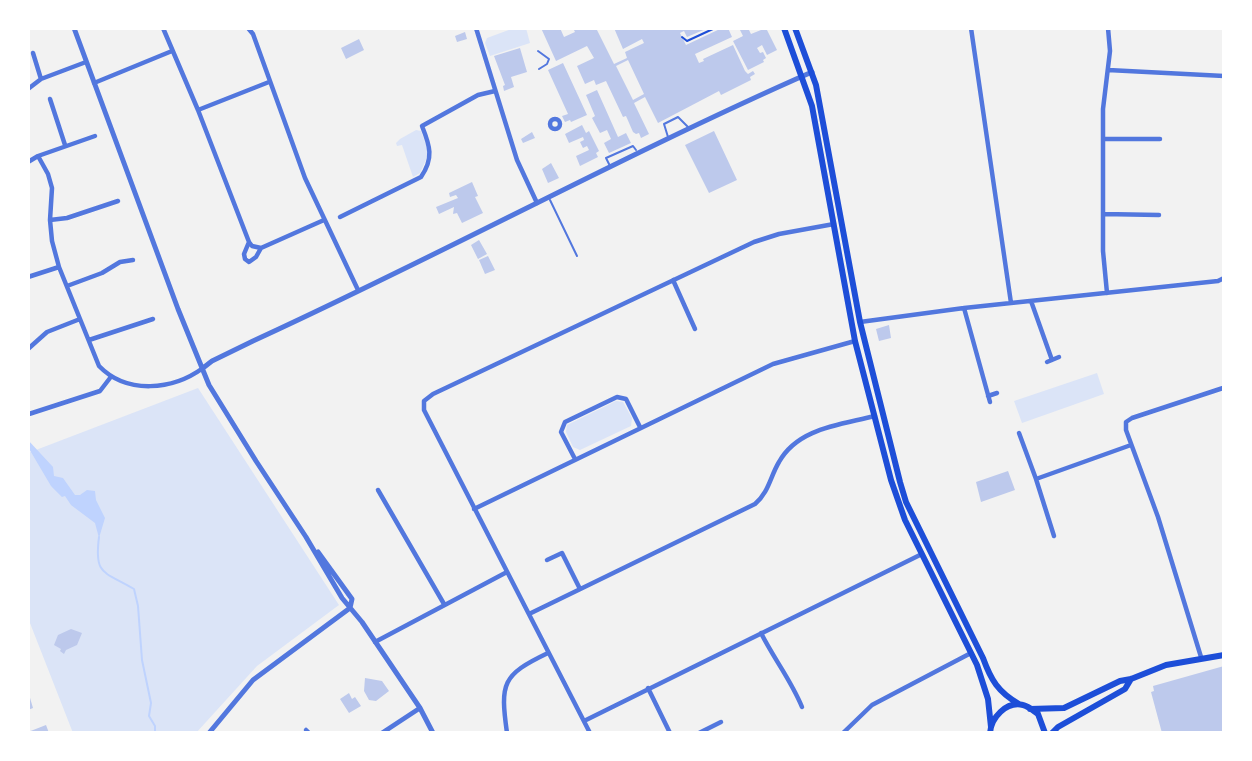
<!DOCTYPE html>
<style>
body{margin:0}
#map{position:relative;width:1252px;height:761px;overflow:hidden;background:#f2f2f2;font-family:"Exo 2",sans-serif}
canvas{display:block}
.frame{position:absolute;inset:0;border:30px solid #fff;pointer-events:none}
</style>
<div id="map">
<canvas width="1252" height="761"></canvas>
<div class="frame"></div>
</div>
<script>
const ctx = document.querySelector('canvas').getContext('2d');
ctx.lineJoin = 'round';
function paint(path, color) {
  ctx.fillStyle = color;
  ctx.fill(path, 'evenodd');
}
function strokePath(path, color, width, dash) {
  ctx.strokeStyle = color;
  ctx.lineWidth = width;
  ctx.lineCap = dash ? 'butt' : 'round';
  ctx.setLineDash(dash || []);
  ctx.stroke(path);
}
paint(new Path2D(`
 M514,28H526L530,43L490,56L485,43L487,38Z
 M416,130L421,131L429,153L420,173L413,177L402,145L397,146L396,143L400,139Z
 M1097,373L1104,394L1022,423L1014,401Z
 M198,388L339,605L257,666L196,733H73L28,618V453Z
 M616,401L623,402L632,418L631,426L580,450L573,447L566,432L567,425Z`), '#dbe4f7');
paint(new Path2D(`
 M28,440L53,467L54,476L63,478L75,495H80L87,490L95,491L96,500L105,518L99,538L95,523L71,505L65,496L62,497L51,486L28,447Z`), '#bfd3fe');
strokePath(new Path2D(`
 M99,537C94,576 104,571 134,589L138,606L142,660L151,703L149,716L155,726V733`), '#bfd3fe', 2);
paint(new Path2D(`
 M541,28H560L564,37L575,32L573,28H596L614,64L627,58L625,52L644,43L642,39L623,49L614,28H678L679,30L684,28H708L687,37L684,31L680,33L686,45L722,28H728L732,37L695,54L699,63L704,61L703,59L733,45L745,71L748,74L753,71L755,74L750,77L751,80L721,95L719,91L658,123L645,97L634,103L649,134L641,138L639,133L636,134L633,132L626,116L623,117L606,81L596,85L594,80L585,84L577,66L594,58L587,46L556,61ZM628,60L644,94L633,100L616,66Z
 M739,28H748L751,34L766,28L777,50L767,55L762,45L757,48L760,53L763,52L766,58L763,60L764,62L748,70L733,41L743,36Z
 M465,32L467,39L457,42L455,36Z
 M359,39L364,50L346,59L341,48Z
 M520,48L527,72L511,77L514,87L504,91L503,86L505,85L494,56Z
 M563,63L587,115L571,122L570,120L565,122L562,116L568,114L548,70Z
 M597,90L618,137L626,133L631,143L609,153L604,143L611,139L607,130L600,133L592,118L595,116L586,95Z
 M582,125L586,133L589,131L599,151L596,153L598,157L580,166L576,156L589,150L587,146L583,148L580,142L584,140L583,137L569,143L565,134Z
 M714,131L737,180L709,193L685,145Z
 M532,132L535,138L523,143L521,139Z
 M551,163L559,178L548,183L542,169Z
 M472,182L478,196L475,197L483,213L462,223L457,213L453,214L454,207L439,214L436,207L458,198L456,195L450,197L449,193Z
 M479,240L487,254L478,259L471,245Z
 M488,256L495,270L485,274L479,260Z
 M889,325L891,338L879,341L876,329Z
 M1008,471L1015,490L981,502L976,482Z
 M71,629L82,633L77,645L66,650L64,654L60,651L61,649L54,645L58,635Z
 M1224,666V733H1162L1151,692L1154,691L1153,686Z
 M365,678L382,681L389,691L376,701L369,700L364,691Z
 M28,691L33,708L28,710Z
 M349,693L352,699L355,697L361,706L349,713L340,699Z
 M46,725L49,733H28V732Z`), '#bdc9ec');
strokePath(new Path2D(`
 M682,37L687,41L715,28`), '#1d4ed8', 2);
strokePath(new Path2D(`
 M538,51L549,59L547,64L539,69
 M668,137L664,124L678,117L688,127
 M610,166L606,158L633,146L636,150
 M550,200L577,256`), '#5277de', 2);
strokePath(new Path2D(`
 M163,28L198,110L249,242L252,246L261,248L324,220
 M248,28L253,34L305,178L358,290
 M476,28L517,160L537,203
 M971,28L1011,303
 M33,53L41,79
 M1108,70L1224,76
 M94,83L172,51
 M28,89L41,79L86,62
 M50,99L65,145
 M198,110L269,82
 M550 124a5 5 0 1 1 10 0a5 5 0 1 1-10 0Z
 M95,136L38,156L48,174L52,188L50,220L52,241L59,267L99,366C127,395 173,390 203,368
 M1103,139H1160
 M28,162L38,156
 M1103,214L1159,215
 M340,217L421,177C434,158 430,146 422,126L478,95L495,91
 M50,220L67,218L118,201
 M249,242L244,254L245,259L249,262L256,257L261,248
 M28,277L59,267
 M673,280L695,329
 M67,286L102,273L120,262L133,260
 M1107,293L1103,251V109L1110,51L1108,28
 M1031,301L1052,360
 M964,308L990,402
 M860,322L964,308L1218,281L1224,278
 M89,340L153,319
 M28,349L47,332L80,319
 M1047,362L1059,357
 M988,396L997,393
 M29,414L100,391L110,378
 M1019,433L1036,479
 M575,459L561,432L565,422L617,397L626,399L640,427
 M378,490L444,604
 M474,509L773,364L855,341
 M1054,536L1036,479L1131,445
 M547,560L562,553L580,589
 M529,614L755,504C769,492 770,477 779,462C798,428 840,425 875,416
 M761,633C774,659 791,680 802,707
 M375,642L507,572
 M1201,657L1158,517L1126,430V422L1132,418L1223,388
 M648,688L670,733
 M584,721L922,554
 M306,730L309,733
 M382,733L420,708
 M507,733C500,683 502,675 548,653
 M590,733L424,410V401L433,394L754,242L779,234L834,224
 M699,733L721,722
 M843,733L872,705L971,653`), '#5277de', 4.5);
strokePath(new Path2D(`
 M74,28L178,309L209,385L256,461L306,537L342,598L362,622L420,708L433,733
 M203,368L212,361L253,341C441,255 623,155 812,72
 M318,552L352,599L350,608
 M209,733L253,680L350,608`), '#5277de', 5);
strokePath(new Path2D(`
 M784,28L812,106L855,341L891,480L905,520L977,665L988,699L991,727
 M795,28L816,85L860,322L900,482L906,502L983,658C991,680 998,692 1019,704
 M1030,709L1064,708L1120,681L1131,679L1166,665L1224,655
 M990,733C991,718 1006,701 1023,705C1028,706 1034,711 1038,714L1045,733
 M1052,733L1058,727L1125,689L1131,679`), '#1d4ed8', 6);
</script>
